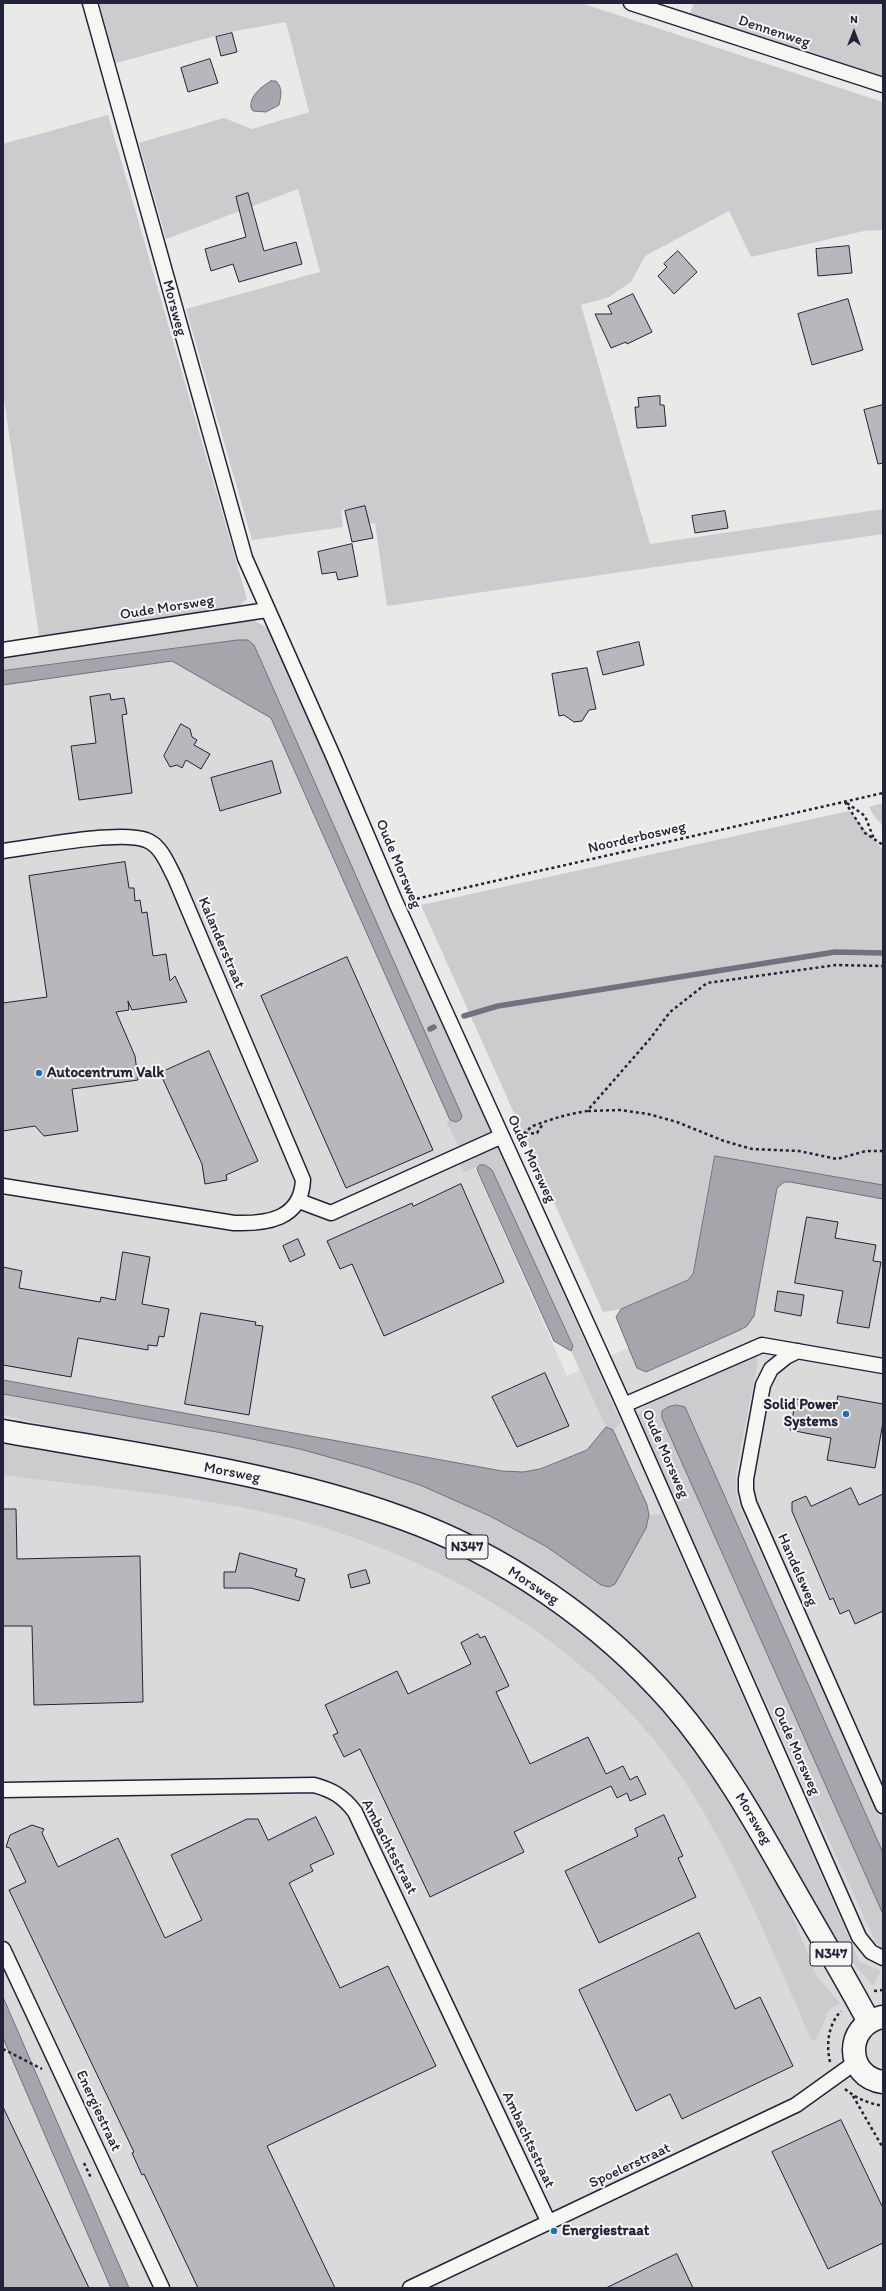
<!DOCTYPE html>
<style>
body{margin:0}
#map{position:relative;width:886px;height:2291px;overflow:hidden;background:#e9e9e7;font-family:Itim,sans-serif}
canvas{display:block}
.frame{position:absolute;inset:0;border:4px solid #22223b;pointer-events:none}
.north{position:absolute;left:834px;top:12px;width:40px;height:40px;-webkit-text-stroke:3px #f6f6f2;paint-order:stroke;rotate:0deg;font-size:11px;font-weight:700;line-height:16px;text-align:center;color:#22223b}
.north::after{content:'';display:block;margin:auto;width:14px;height:18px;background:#22223b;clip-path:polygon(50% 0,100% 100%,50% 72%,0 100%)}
</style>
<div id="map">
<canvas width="886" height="2291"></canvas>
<div class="frame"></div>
<div class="north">N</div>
</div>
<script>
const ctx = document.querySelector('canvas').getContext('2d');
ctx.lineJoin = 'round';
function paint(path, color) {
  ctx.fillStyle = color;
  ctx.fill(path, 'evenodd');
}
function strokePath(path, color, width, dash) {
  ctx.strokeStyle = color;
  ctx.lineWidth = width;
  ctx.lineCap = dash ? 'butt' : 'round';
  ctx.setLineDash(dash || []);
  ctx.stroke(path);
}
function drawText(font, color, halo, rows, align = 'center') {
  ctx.font = font + ' Itim,sans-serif';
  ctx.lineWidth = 4;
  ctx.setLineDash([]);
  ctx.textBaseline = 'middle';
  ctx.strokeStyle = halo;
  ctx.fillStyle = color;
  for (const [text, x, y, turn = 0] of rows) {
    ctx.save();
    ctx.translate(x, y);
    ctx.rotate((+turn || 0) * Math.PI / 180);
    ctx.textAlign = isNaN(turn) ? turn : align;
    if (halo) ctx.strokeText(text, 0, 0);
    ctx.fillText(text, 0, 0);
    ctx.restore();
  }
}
paint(new Path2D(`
 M247,651L567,1376L724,1304L747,1170L883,1195V2288H3V684Z`), '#dadada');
paint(new Path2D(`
 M99,3H581L883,102V230L864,231L751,257L729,211L645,256L631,282L609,297L581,305L650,544L883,509V534L387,606L375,523L367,524L365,507L341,510L343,527L252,540L186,309L320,272L298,189L166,239L139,143L224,118L252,129L309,112L286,22L230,32L116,63Z
 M694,3H883V77L690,14Z
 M108,115L247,599L238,607L39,636L3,393V144Z
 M249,618L268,628L492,1130L488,1138L461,1150L446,1122L450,1120L456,1122L337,834L254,645L238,640L3,671V653Z
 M883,803V826L874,816L869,807Z
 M849,811L883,850V1185L715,1156L693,1274L688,1280L621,1309L603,1312L421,905Z
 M493,1145L499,1146L621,1423L613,1430L606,1427L571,1351L573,1345L492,1170L480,1166L464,1172L459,1162Z
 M749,1355H753L758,1360L736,1472V1492L739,1506L883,1824V1853L685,1407L662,1418L883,1914V1948L876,1943L638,1421V1414L646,1405Z
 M3,1394C139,1418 291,1436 420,1485C463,1502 507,1523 546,1546C565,1558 582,1573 601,1585L648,1521L649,1515L662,1514L859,1961L881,1971L873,1986L836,1943L744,1779C656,1644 525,1546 373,1495C313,1475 250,1462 189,1450C127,1438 64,1431 3,1415Z
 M3,1440L279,1488L428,1536L524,1585L635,1675L709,1763L781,1887L817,1977L840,2003L829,2010L816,2040L812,2041C773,1953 738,1864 685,1782C595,1644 431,1551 273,1514C185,1494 93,1487 3,1475Z`), '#ccccce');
const water = new Path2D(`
 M271,81H276C283,88 281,96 279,105L266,112L253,111L251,108C249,96 262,86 271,81Z
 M238,640H248L254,645L462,1116L460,1120L456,1122L450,1120L271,718L172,661L3,685V671Z
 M715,1156L883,1185V1199L790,1182H784L777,1188L754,1316L747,1326L740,1330L646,1372L637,1368L616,1317L621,1309L688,1280L693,1274Z
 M480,1165H485L492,1170L573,1346L571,1351L554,1341L478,1172L477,1169Z
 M3,1380L502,1471L523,1472L540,1469L587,1450L606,1427L613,1430L647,1505L649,1515L646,1528L615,1584L609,1587L601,1585L547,1547L490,1516L420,1485L368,1468L300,1449L228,1434L3,1394Z
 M676,1405L685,1407L883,1853V1914L662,1418V1411L668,1407Z
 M3,1997L129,2288H111L3,2038Z`);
paint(water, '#a5a5ac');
strokePath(water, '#71717f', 1);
strokePath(new Path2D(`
 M464,1016L498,1006L835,952L883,953
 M430,1029L434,1027`), '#71717f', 5.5);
const building = new Path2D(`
 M232,33L237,52L221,56L216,37Z
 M210,59L218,83L188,92L181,68Z
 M248,193L264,251L296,242L302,264L239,282L233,264L211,271L205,249L246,237L236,197Z
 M849,246L852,273L818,276L816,249Z
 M678,251L697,272L674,294L658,276L667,267L664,264Z
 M633,294L652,332L627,344L626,342L611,348L595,314H612L608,306Z
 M848,299L863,350L812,365L798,314Z
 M660,396V405H664L666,426L637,428L635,407H639L638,398Z
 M883,405V463L878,464L864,410Z
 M365,506L373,538L352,542L345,511Z
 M725,511L728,528L695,533L692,516Z
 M352,544L358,576L338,580L336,572L322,574L318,552Z
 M639,642L644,665L603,675L597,652Z
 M587,668L596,709L589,710L582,721L574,722L564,715L559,716L552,674Z
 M110,694L111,700L124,698L127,714L122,715L132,793L79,800L71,746L96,743L90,697Z
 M181,724L190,729L192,737L197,740L194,745L210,754L201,769L186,760L182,768L177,765L170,767L164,756Z
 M272,761L281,793L220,811L211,778Z
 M125,862L129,888H134L135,901L140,900L142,913L147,912L153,956L166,954L170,981L175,976L187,1002L132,1010L128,1001L129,1010L116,1012L135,1056L138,1080L72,1089L78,1131L44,1136L35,1126L3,1131V1003L47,997L29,876Z
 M347,957L433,1150L346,1188L261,996Z
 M209,1051L258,1161L226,1175L227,1180L205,1184L202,1164L160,1073Z
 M461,1184L504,1282L384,1336L352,1264L340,1269L327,1241L412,1203L413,1206Z
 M807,1217L838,1222L835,1238L876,1245L873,1261L881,1262L869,1328L837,1323L843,1291L795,1283Z
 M298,1239L305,1255L290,1262L283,1246Z
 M123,1252L150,1257L142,1304L169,1309L164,1337L159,1336L157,1346L148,1345V1350L78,1338L71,1377L3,1365V1267L22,1271L19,1288L100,1302L101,1297L115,1300Z
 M778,1291L804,1295L801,1316L775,1311Z
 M201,1313L256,1322L255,1325L263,1326L249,1415L185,1404Z
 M545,1373L569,1426L517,1447L492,1397Z
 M838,1396L883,1404V1422L875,1468L827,1460L831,1438L790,1430L796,1399L836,1407Z
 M851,1488L859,1505L883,1494V1611L855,1624L849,1610L840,1614L833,1598L830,1600L792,1511V1502L806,1496L811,1506Z
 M3,1509H16L17,1559L140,1556L143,1702L34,1705L32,1626H3Z
 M240,1553L297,1569L295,1576L305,1579L299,1601L251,1588H224V1572H235Z
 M366,1570L370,1583L351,1588L348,1575Z
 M478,1634L480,1638L485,1636L509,1686L496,1692L530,1764L588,1737L606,1774L623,1766L630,1780L637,1776L646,1794L630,1801L627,1793L617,1798L611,1786L514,1832L524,1852L430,1897L360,1749L344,1757L333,1735L338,1733L325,1705L397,1671L408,1694L471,1664L461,1643Z
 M664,1815L683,1856L678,1858L696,1897L599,1943L565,1871L638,1836L635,1829Z
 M316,1817L334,1854L310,1865L313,1871L289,1883L340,1988L388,1966L436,2066L267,2146L335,2288H198L144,2174L142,2175L132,2153L134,2152L9,1890L26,1882L10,1848L6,1847L10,1835L32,1825L44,1829L42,1833L58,1867L118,1838L165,1938L202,1920L171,1855L247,1819H258L268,1840Z
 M699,1933L735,2009L760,1997L793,2066L682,2119L670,2094L636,2111L579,1990Z
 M3,2107L35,2174L89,2288H3Z
 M841,2120L883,2208V2243L828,2269L772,2152Z
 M677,2254L693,2288H606L655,2264Z`);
paint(building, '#b8b8bc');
strokePath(building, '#22223b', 1);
const minor = new Path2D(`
 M90,3L245,558L334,758L396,903L624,1405L859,1937L871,1952L883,1958
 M631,3L883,85
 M3,650L267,610
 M3,851C34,847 120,830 146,840C161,845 168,865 175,878L303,1180C301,1220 266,1224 234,1223L3,1186
 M299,1201L331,1213L502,1136
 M798,1351L786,1357L771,1369L763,1385L746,1479V1490L749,1503L883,1806
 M624,1405L762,1345L883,1366
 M3,1790L314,1785C332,1790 343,1796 355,1812L549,2223
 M3,1949L162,2288
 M410,2288L796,2105L856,2062`);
const primary = new Path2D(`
 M3,1431C137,1455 274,1472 402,1518C503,1554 601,1622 672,1703C721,1760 757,1825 794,1890C819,1934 845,1977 869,2022
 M882,2017C844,2025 845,2077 883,2082`);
strokePath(minor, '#22223b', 17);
strokePath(primary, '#22223b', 25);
strokePath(new Path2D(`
 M845,802L865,833L883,845
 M847,803L865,816L874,839
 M411,900L883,793
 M588,1111L620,1110L648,1114L677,1122L724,1141L752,1149L799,1151L837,1159L866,1151H883
 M525,1134L537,1133L543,1124
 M518,1136C525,1134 528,1129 533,1126C551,1119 568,1114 587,1111L649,1040L670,1012L707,983L836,965L883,966
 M874,1991L883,1990
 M3,2049L42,2069
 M830,2062C826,2044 828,2025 841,2011
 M845,2089C857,2099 868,2103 883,2106
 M853,2096L883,2148
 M84,2163L91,2178`), '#22223b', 2.5, [3, 3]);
strokePath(minor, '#f6f6f2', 14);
strokePath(primary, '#f6f6f2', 22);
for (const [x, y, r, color] of [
 [39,1073,4,"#1f6fb2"],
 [846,1414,4,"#1f6fb2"],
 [554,2231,4,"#1f6fb2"]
]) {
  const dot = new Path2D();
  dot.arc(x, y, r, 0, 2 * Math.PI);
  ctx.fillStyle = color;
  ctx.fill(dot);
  strokePath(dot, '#f6f6f2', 1.5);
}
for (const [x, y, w] of [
 [467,1547,42],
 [831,1954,42]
]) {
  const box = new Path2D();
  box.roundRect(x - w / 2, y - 12, w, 24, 3);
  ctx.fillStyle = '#f6f6f2';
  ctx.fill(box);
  strokePath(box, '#22223b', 1);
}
drawText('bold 14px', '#22223b', null, [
 ["N347",467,1547],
 ["N347",831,1954]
]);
drawText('15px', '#22223b', '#f6f6f2', [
 ["Dennenweg",774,32,18],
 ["Morsweg",174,308,75],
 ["Oude Morsweg",167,608,-9],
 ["Noorderbosweg",637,838,-13],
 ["Oude Morsweg",398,864,67],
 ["Kalanderstraat",221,943,67],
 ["Oude Morsweg",531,1159,65],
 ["Oude Morsweg",665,1454,66],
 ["Morsweg",232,1473,11],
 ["Handelsweg",797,1570,66],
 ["Morsweg",533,1586,33],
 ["Oude Morsweg",796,1751,66],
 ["Morsweg",753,1819,59],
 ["Ambachtsstraat",389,1847,63],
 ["Energiestraat",98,2111,65],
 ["Ambachtsstraat",528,2140,65],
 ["Spoelerstraat",630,2166,-25]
]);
drawText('bold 15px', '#22223b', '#f6f6f2', [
 ["Autocentrum Valk",47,1073],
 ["Solid Power",838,1405,"right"],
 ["Systems",838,1422,"right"],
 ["Energiestraat",562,2231]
], 'left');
</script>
